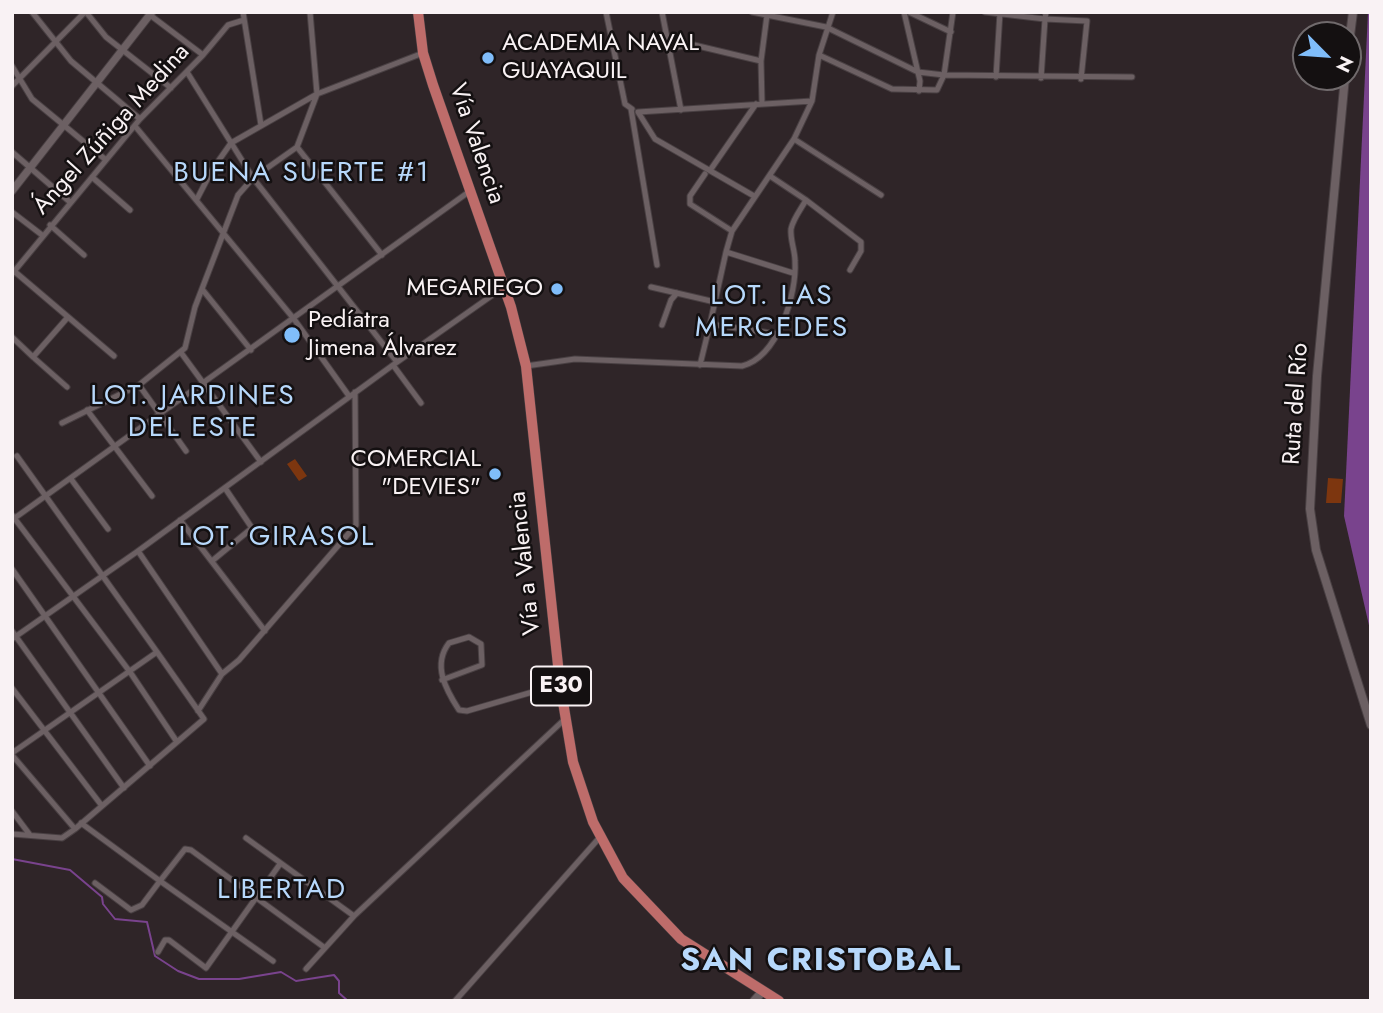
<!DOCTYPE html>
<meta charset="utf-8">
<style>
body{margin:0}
#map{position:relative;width:1383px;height:1013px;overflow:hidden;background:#2f2528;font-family:Jost,sans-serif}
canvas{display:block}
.frame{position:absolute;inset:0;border:14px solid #f9f2f4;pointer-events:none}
.north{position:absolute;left:1292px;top:21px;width:70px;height:70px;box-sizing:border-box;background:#141011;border:2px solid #706a6c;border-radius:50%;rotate:115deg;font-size:19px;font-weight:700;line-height:28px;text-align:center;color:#f9f2f4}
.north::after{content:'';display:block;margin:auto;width:24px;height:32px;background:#80bdfa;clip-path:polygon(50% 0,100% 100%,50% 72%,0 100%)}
</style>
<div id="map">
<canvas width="1383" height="1013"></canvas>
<div class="frame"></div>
<div class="north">N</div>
</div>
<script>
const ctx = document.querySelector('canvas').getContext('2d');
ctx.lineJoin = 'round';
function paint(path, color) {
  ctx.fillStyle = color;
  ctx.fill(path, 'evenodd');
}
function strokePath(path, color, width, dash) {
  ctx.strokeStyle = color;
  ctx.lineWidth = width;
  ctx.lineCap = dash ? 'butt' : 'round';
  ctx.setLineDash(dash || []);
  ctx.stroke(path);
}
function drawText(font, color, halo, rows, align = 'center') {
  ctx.font = font + ' Jost,sans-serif';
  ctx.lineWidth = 5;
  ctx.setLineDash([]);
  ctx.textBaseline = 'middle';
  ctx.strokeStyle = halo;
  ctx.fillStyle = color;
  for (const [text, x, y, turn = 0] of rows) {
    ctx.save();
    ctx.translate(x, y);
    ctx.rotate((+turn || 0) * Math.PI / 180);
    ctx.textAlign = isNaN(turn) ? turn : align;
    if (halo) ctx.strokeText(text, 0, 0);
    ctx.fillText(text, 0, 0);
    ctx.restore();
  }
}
paint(new Path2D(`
 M295,459L307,476L299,481L287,464Z
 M1328,478L1343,479L1341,503H1326Z`), '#7d360f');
paint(new Path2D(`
 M1368,12H1371V634L1344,516Z`), '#79438d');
strokePath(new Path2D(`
 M12,859L70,870L102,897L103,904L115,919L147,922L155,956L178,971L199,979H239L281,972L296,981L334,975L339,981V993L348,1001`), '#79438d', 2);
const minor = new Path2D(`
 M32,12L71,61L140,119
 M86,12L106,37L171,88
 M243,12L261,125
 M310,12L317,94L423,53
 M606,12L625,104L632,109
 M662,12L681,110
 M752,12L826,27L918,72L944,75L953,12
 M904,12L920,81L919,91
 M909,12L951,32
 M985,12L1045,19L1046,12
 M150,15L203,55
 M669,48L694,45L761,61L767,15
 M819,55L892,89L937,90L944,75L1132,77
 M761,61L762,103
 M12,66L32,99L106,160
 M187,72L253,178L397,362
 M996,77L1000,12
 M1041,78L1045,19L1087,21L1081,79
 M12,86L85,12
 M812,101L819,55L833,12
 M631,109L657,265
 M135,126L294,319L349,396
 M794,139L881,195
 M297,147L382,255
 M12,152L70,202
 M711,169L756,104
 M705,174L690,196V204L732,231
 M770,176L806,200
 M92,177L130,210
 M197,199L212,170L231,143L317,94
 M12,212L42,235
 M50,225L84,255
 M726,252L732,231L794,139L812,101L638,112L655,139L754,196
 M14,271L114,356
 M12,274L140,119L203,55L228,25L244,20
 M651,287L715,302
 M202,289L251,350
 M710,324L726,252L793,273
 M662,325L671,300L677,293
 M12,337L33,357
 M182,354L261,462
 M700,365L710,324L777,334
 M526,366L575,359L742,366C778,357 797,294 795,261C795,250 790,240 791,229C793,219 801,209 806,200L861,242V251L850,270
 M139,385L185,348L195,307L238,195L253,178L297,147L317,94
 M67,387L33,357L68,317
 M421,403L393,365L504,287
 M87,410L152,496
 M62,423L139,385L186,451
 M71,479L108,529
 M12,515L130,672L177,742
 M12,520L470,191
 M180,520L265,631
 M212,561L252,528L225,488
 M12,569L150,766
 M12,631L124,788
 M12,639L138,551
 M222,674L138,551L393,365
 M442,680L482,665L481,644L469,637L449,643C432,665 446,690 459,710L467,711L560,684
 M12,688L102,806
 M198,711L222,674L239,660L356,525L355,392
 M12,753L157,652L17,456
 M12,755L75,829L204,719L157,652
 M12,811L30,835
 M81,823L160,881L185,849L191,850L325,948
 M12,834L62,838L75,829
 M246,838L354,916
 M95,883L131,910L142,905L160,881L273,961
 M158,952L165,940H169L206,968L280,864
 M306,969L354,916L566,718
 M455,1001L600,837`);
const tertiary = new Path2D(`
 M12,191L152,12`);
const secondary = new Path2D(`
 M1348,51L1353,12
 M1345,77L1317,376L1310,509L1316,550L1371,725
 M754,1001L762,992`);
const trunk = new Path2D(`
 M418,12L423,53L433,85L511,307L526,366L560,684L573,762L593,822L623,878L681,939L779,1001`);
strokePath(minor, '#494043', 7);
strokePath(tertiary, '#494043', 9);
strokePath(secondary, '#494043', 10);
strokePath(trunk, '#494043', 11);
strokePath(minor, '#6c6063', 5);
strokePath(tertiary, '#6c6063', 7);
strokePath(secondary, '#6c6063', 8);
strokePath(trunk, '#be6c6a', 10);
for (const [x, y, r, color] of [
 [488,58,7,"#80bdfa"],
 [557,289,7,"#80bdfa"],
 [292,335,9,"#80bdfa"],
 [495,474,7,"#80bdfa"]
]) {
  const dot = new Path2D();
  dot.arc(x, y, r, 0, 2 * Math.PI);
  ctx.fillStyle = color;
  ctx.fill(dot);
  strokePath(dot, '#141011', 2.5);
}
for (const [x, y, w] of [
 [561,686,60]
]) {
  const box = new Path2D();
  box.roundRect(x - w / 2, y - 19.5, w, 39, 5);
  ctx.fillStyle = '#141011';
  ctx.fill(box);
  strokePath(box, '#f9f2f4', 2);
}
drawText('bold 23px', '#f9f2f4', null, [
 ["E30",561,686]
]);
drawText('24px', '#f9f2f4', '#141011', [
 ["ACADEMIA NAVAL",502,44],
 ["GUAYAQUIL",502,72],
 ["MEGARIEGO",543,289,"right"],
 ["Pedíatra",308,321],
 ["Jimena Álvarez",308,349],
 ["COMERCIAL",481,460,"right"],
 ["\"DEVIES\"",481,488,"right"]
], 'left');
drawText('24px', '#f9f2f4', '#141011', [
 ["Ángel Zúñiga Medina",112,130,-48],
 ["Vía Valencia",476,144,71],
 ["Ruta del Río",1297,404,-86],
 ["Vía a Valencia",526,563,-96]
]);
ctx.letterSpacing = '2px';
drawText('28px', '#b7d8fb', '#141011', [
 ["BUENA SUERTE #1",302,174],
 ["LOT. LAS",772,297],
 ["MERCEDES",772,329],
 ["LOT. JARDINES",193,397],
 ["DEL ESTE",193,429],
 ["LOT. GIRASOL",277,538],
 ["LIBERTAD",282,891]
]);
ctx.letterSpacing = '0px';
ctx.letterSpacing = '2px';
drawText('bold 32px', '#b7d8fb', '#141011', [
 ["SAN CRISTOBAL",821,962]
]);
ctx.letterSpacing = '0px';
</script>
